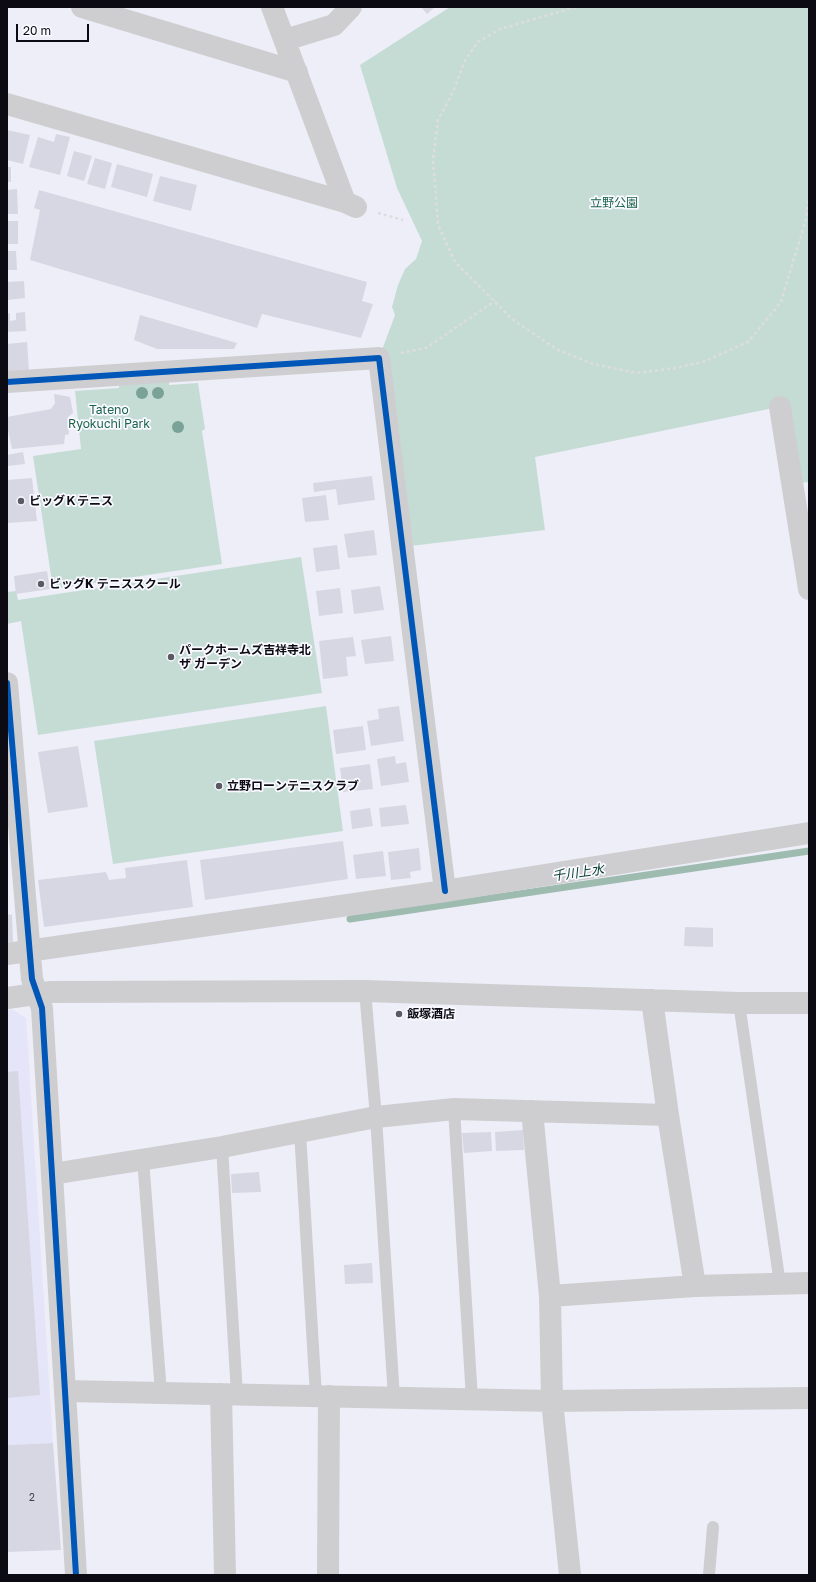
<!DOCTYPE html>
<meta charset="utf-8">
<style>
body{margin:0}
#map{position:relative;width:816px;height:1582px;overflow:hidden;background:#eeeef8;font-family:"Golos Text",sans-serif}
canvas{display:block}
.frame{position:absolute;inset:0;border:8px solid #0c0b14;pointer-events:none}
.scale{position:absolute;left:16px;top:24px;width:73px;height:18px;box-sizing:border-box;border:2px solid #0c0b14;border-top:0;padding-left:5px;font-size:12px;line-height:14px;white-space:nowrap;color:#0c0b14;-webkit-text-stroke:3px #f9f9ff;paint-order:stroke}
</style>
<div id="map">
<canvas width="816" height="1582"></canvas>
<div class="frame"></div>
<div class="scale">20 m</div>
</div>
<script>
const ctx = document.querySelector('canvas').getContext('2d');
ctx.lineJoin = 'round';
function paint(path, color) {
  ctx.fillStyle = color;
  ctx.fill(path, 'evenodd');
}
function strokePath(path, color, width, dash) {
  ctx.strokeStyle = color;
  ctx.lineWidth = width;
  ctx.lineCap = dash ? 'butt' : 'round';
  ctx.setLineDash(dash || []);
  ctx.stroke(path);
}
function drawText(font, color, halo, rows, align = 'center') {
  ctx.font = font + ' "Golos Text","Noto Sans JP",sans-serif';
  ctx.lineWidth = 3.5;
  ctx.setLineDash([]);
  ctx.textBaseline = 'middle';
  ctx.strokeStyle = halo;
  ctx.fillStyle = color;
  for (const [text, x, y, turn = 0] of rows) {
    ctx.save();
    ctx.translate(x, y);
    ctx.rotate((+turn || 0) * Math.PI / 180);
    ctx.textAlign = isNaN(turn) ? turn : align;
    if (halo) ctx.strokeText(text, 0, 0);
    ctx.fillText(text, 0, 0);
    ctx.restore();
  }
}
paint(new Path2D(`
 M12,1009L26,1018L53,1443L7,1445V1010Z`), '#e5e5f9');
paint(new Path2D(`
 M450,7H809V482L800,483L788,405L535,457L545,530L402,547L379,358L395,315L392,307L398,285L405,269L416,259L422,241L397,188L360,65Z
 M169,381V385L198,383L205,429L202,431L222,564L53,589L33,456L81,449L75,391L119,388V384Z
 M301,557L322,693L38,735L21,621L7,624V592L16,591L18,600Z
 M326,706L343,831L113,864L94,741Z`), '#c5dcd5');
strokePath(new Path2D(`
 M350,919L809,851`), '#9ebbaf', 7);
paint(new Path2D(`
 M421,7H435L427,14Z
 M7,130L30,135L23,164L7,160Z
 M56,134L70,137L60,175L29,167L38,137L54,142Z
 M74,151L92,156L84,181L67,176Z
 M95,158L112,163L105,189L87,184Z
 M117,164L153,174L147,197L111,187Z
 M7,167H11V182H7Z
 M160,176L197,185L191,211L153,201Z
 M17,189L18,214H7V190Z
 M39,190L367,282L362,301L373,304L361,338L262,314L257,328L30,260L40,210L34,208Z
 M7,221H18V244H7Z
 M7,251H16L17,270H7Z
 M24,281L25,298L7,300V282Z
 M25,312L26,331L7,332V314L10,313V321L16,320V313Z
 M140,315L237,343L234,349H157L134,340Z
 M27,342L29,370L7,372V344Z
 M54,394L70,397L73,413L68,417L69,434L65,435L64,444L12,449L7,426V417L51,409L55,403Z
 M23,452L25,464L7,466V455Z
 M372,476L375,500L338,505L336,489L314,492L313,483Z
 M32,478L37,521L7,523V480Z
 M326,495L329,520L305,522L302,498Z
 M374,530L377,555L348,558L344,534Z
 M337,545L340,569L316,572L313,548Z
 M47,571L50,589L16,594L14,576Z
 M380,586L384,610L354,614L351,590Z
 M340,588L343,613L319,616L316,591Z
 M391,636L394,661L365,664L361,640Z
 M353,637L356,656L346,657L348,676L323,679L319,641Z
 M399,706L404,741L371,746L367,721L379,719L378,709Z
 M363,726L366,750L336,754L333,730Z
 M78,746L88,807L48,813L38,752Z
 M395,756L396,764L406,762L409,782L381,786L377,759Z
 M370,764L373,789L343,792L340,768Z
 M406,805L409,824L381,827L379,808Z
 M370,808L373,826L352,829L350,811Z
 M343,841L348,879L205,900L200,860Z
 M419,848L421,870L410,872L411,878L391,880L388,852Z
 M383,851L386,876L356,879L353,855Z
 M187,860L193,907L44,927L38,880L106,872L109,880L126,878L125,868Z
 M7,914L12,915L13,942L7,943Z
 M685,927L713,928V947L684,946Z
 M18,1071L40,1395L7,1398V1072Z
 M523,1130L524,1150L496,1151L495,1132Z
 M491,1132L492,1151L464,1153L462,1133Z
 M259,1172L261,1192L232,1193L231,1174Z
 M372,1263L373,1283L345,1284L344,1265Z
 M53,1443L61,1550L7,1552V1445Z`), '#d7d7e4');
strokePath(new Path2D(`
 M576,7L500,29L478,42L465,60L453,92L438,120L433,160L438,225L455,262L512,319L558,350L593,364L636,373L675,368L703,362L748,342L781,302L806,219L809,195
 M378,213L403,220
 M401,353L426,348L495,301`), '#dddde0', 2.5, [3, 3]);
strokePath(new Path2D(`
 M365,991L376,1117L394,1398
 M739,1003L780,1284
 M454,1109L472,1399
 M300,1132L316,1396
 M222,1147L237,1394
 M143,1159L161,1393
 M709,1575L713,1527`), '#ceced1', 12);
strokePath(new Path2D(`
 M82,7L297,72
 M272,7L345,202
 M285,40L334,25L351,7
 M7,104L345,202L356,207
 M7,382L379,358L445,891
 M780,407L809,589
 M7,683L32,979L42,1008L76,1575
 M7,954L445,891L809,833
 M7,998L51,992L365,991L739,1003H809
 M652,1000L668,1115L695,1286
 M532,1111L550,1296L552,1401L570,1575
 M52,1174L222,1147L376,1117L454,1109L668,1115
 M550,1296L695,1286L809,1283
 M66,1391L552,1401L809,1398
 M221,1394L225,1575
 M328,1575L329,1396`), '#ceced1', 22);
strokePath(new Path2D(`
 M7,382L379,358L445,891
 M7,683L32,979L42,1008L76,1575`), '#0057b8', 6);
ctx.fillStyle = '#7aa297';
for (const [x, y] of [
 [142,393],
 [158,393],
 [178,427]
]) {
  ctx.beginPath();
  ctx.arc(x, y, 6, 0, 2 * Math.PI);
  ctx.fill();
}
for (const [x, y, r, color] of [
 [21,501,4,"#5b5a64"],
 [41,584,4,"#5b5a64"],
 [171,657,4,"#5b5a64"],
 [219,786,4,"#5b5a64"],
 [399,1014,4,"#5b5a64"]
]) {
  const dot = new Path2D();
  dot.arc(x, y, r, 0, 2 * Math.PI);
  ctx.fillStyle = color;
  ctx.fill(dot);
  strokePath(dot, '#f9f9ff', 1.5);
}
drawText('10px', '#403f49', null, [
 ["2",32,1498]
]);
drawText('12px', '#1b6448', '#f9f9ff', [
 ["立野公園",614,203],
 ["Tateno",109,410],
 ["Ryokuchi Park",109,424]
]);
drawText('bold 12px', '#0c0b14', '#f9f9ff', [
 ["ビッグＫテニス",29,501],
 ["ビッグK テニススクール",49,584],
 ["パークホームズ吉祥寺北",179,650],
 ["ザ ガーデン",179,664],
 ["立野ローンテニスクラブ",227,786],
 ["飯塚酒店",407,1014]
], 'left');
drawText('italic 13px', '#003b26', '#f9f9ff', [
 ["千川上水",578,873,-8]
]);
</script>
